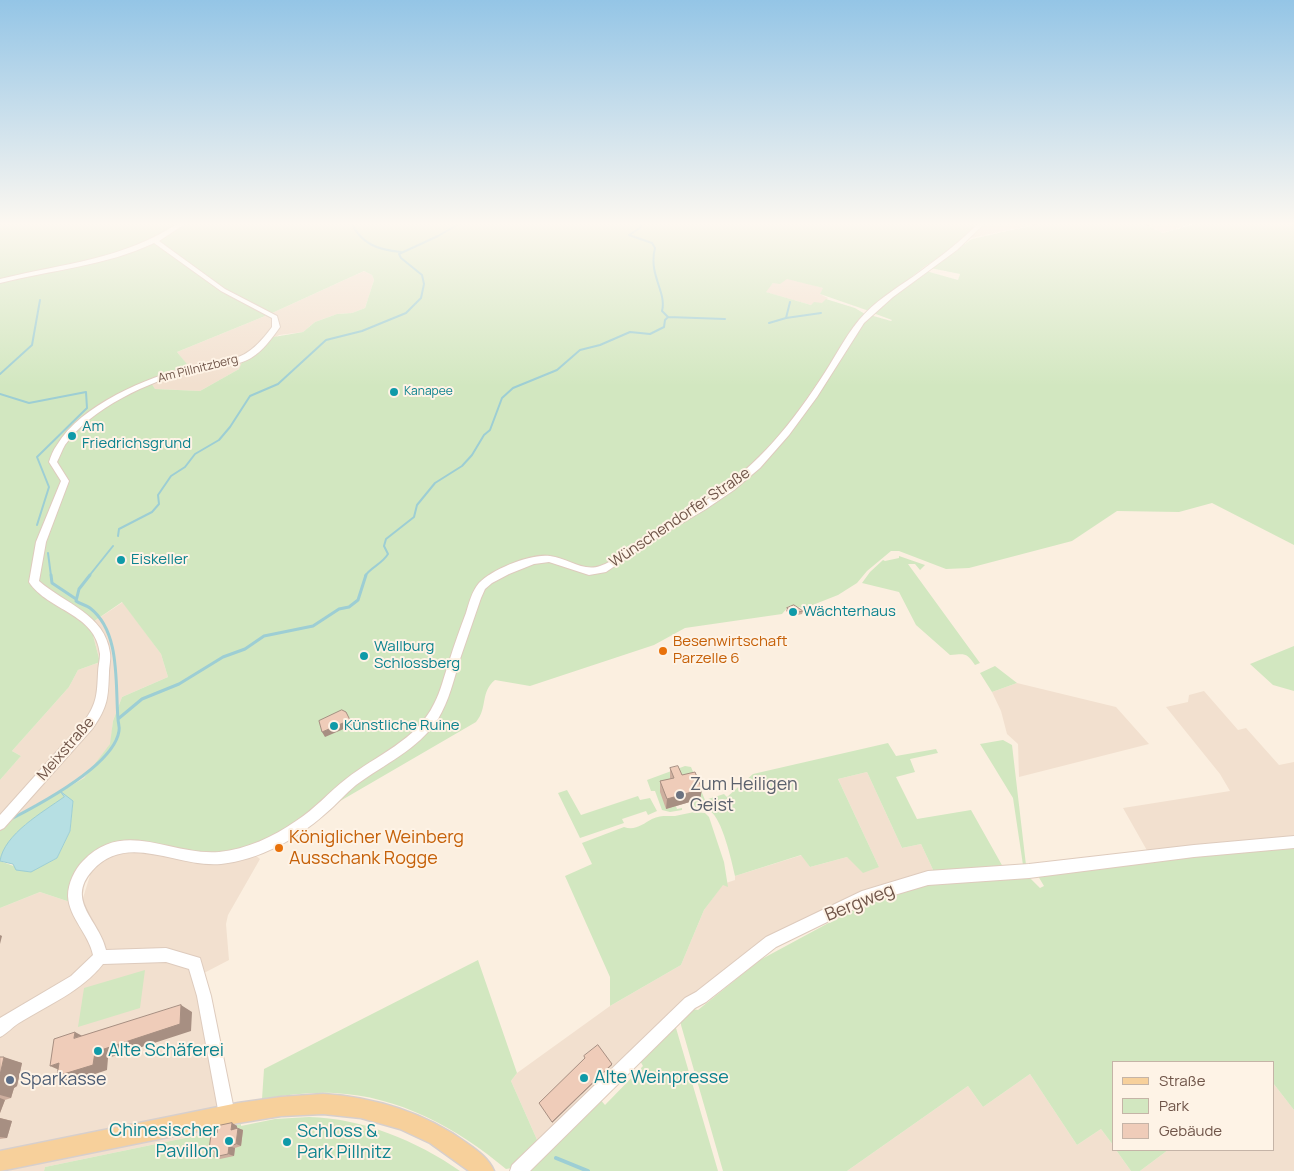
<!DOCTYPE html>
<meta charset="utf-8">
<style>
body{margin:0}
#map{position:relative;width:1294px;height:1171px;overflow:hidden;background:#fbefe0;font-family:Manrope,sans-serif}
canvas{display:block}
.legend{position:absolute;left:1112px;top:1061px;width:162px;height:90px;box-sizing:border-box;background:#fef3e6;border:1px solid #c5b4a7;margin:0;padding:6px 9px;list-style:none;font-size:15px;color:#705549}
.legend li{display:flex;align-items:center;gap:10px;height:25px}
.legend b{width:25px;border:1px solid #c5b4a7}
</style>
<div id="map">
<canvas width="1294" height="1171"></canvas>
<ul class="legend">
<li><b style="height:6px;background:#f7d09b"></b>Straße</li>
<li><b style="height:14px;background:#d2e7c0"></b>Park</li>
<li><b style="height:14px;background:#efccb9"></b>Gebäude</li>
</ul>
</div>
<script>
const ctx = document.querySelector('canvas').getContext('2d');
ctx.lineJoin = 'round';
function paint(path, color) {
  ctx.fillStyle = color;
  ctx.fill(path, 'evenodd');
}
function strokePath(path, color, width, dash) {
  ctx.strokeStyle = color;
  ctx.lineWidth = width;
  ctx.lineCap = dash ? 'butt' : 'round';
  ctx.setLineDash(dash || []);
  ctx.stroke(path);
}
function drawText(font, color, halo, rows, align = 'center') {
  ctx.font = font + ' Manrope,sans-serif';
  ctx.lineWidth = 4;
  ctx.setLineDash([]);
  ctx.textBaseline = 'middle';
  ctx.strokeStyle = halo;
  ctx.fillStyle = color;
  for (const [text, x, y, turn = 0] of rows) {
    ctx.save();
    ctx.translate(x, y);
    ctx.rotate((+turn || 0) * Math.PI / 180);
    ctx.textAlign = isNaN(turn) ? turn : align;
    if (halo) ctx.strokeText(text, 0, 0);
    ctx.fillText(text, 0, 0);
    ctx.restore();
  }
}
paint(new Path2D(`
 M978,222H1047L966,239Z
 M1141,222H1193L1194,223L1163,233Z
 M364,271L372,275L374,280L365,308L352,313L337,314L315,322L303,332L279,335L243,362L239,369L200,391L155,389L150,381L190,369L177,352L270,314Z
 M786,278L824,288L820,294L828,298L822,304L811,305L765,292L773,283Z
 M123,602L161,654L168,677L122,697L113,721L111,744L84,778L24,811L0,832V780L21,756L12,751L69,687L78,670L100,662L90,624Z
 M1017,683L1116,707L1149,744L1019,777L1018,744L1007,734L1001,711L992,692Z
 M1204,691L1238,730L1246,728L1279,765L1294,762V838L1149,854L1123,808L1230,791L1220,774L1166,707L1188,702L1189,695Z
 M867,772L902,848L921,844L935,874L769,939L538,1142L511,1081L517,1073L610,1006L681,965L704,910L723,884L735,880V876L802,855L810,867L847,857L879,867L838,779Z
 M138,851L175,857L201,864L255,855L260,859L228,915L226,924L229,960L204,973L218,1106L214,1132L45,1167L44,1171H0V908L40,892L70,902L83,898L91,872L105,859L117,853Z
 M1030,1074L1077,1145L1101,1129L1113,1145V1150H1116L1131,1171H847L968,1086L983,1107Z
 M1273,1083L1294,1110V1171H1140L1168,1150H1273Z`), '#f2e0cf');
paint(new Path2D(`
 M0,222H978L979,223L957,246L924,267L869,311L820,294L823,288L787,279L780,284L773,283L766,292L811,305L814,302L822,303L826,299L855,308L865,314L786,428L737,479L605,564C583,575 567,557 546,556C529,555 500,573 485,580L459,638L435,708L414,732L279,834L244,850L203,855L151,842H135L99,851L70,902L40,892L0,908V861L30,872L57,858L70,831L73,801L65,797L25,825L0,860V827L84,778L110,744L113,721L122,697L168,677L161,654L122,602L90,624L100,662L78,670L69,687L12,751L21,756L0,780ZM364,271L372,275L374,280L365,308L352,313L337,314L315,322L303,332L268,338L237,361L242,362L239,369L200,391L155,389L150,381L191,369L177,352L270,314Z
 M1047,222H1141L1163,233L1194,224L1193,222H1294V545L1212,503L1179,512L1117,511L1072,541L969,568L946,569L899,551H891L867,571L857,583L838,595L805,608L789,606L782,614L685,628L654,645L530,686L495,680C480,692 488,708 476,722L335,804V800L425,730L481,594L491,583L528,565L542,561L558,563L581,573H600L762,464L863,323L870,315L891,321L892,320L873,313L926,271L958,280L960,274L930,268L972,239Z
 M899,556L925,565L920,570L915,564H908L980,663L975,665C966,652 965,654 950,655L916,625L899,592L862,583L870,572L883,560L885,561L899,558Z
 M1294,646V691L1273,685L1250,664Z
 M995,666L1017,683L992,692L980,673Z
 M1003,740L1012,745L1026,865L935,874L921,844L902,848L867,772L838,779L879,867L863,873L847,857L810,867L801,855L735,876C732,862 722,818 710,811C706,808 700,808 695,807L693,802L700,799L673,788L666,809L676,806L677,809L682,808V810L670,812L662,810L655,791H651L647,780L685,766L691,767L705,800L724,794L727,797L753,774L888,743L896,756L936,749L938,753L910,759L915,772L896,777L917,819L971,810L1003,867L1023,865L1013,798L980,744Z
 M567,790L581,815L638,796L640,800L650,798L657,811L648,815L646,811L622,819L624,823L580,838L558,793Z
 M694,812L705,813L709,817L724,862L728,887L723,885L704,910L681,965L610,1006V977L565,876L592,864L582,843L624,827C635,831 643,824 652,819C660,815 667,816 675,816C681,815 688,813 694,812Z
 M1294,845V1110L1273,1083V1062H1113V1145L1101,1129L1077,1145L1030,1074L983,1107L968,1086L847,1171H723L681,1025V1019L692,1009L698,1010L760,960L834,920L835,916L896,891L936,884L1028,876L1040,888L1044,886L1038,876L1236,850L1252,852Z
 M478,960L517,1073L511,1081L538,1142L512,1168L506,1169C457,1128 399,1096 334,1093C310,1092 286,1095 262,1099L264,1069Z
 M145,970L140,1008L78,1027L84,988Z
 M673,1025L676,1028L718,1171H526L599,1098L605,1105L643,1066L639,1059Z
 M309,1117C362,1118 417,1141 460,1171H44L45,1167L214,1132L221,1131L222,1128L241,1124V1126L275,1119Z
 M1116,1150H1168L1140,1171H1131Z`), '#d2e7c0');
const water = new Path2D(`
 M60,791L73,801L70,831L57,858L31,872L16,870L13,864L0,861C4,834 43,812 64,797Z`);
paint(water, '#b6dfe3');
strokePath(water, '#9dced4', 1);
strokePath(new Path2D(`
 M336,222L351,224
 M351,222C361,244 378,250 401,252
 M668,317L725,319
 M786,318L790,302
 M769,323L786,318L821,313
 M0,374L32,345L40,300
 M0,394L29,403L86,392L87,408L37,457L49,487L37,525
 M118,536L119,529L152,512L159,504L158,495L171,476L185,467L195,454L219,440L230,427L250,396L278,384L326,340L362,331L406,313L421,298L424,284L422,275L401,258L399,254L438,236L462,222
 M48,553L51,576
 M89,576L113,546
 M365,576C371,567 382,564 388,554L384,546L386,539L414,517L417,505L435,483L462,466L472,455L484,435L490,430L502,398L513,388L557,370L580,350L600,345L630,332L650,334L664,327L665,320L668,317L662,311C667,292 648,275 655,248L652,243L629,235L640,228L642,222`), '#9dced4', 2);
strokePath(new Path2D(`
 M51,575L52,583L76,599
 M90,575L79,589L76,601C80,604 86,605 90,608C121,632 115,684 118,719
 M13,818C42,803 114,765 119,731C120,727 118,723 118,719L142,699L179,684L223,657L245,649L264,636L313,626L339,609L349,607L358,600L366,575`), '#9dced4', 3);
strokePath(new Path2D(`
 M556,1158L588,1171`), '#9dced4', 4);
const minor = new Path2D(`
 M180,222H188L159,241L225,289L277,316L280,327C272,338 263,351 251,358C234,368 211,366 192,371C149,381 91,408 65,445C62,450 60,456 57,462L69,481L46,542L39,581C65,604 105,614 110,653C111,660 109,666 109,673C108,698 108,706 93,728L4,828L0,830V815L85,720C97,703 97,694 98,673C98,667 100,660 100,654C96,613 48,611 29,582L36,542L61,481L49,462C51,456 53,450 57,445C81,405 147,377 190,367C232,357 243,366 272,327V318L221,291L154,243C106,266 51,270 0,283V279C65,263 123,260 180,222Z
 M979,222H986L957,250L893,297L864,323L817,397L789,435L760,468L734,490L706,509L647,544L606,572L589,575L549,562L534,564L509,574L492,583L485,589L481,598C474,618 467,639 460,659C454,679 449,701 438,719C418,750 384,764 356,785C345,794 336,805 325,814C297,839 259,860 221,864C176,868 127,831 92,871C65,901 100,921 106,950L166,948L200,958L211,996L235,1115L233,1121L227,1123L221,1121L219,1115L197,996L189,969L166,962L103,964C82,991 48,1005 19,1023C12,1027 7,1034 0,1037V1018L71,976L93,955C89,934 69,918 68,896C68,883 75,869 83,861C124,818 170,856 219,852C247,849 273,837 296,821C315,809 329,792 346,779C376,755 416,741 434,704C441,691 444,676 449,662C454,645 460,629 466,613C469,603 472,591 479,583C492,569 532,553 550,556C567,558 583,572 600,566C614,562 626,549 638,541C658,529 679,518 699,505C753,470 785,433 820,380C833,361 844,338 859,320C874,302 895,289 914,276C937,259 960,243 979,222Z
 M1294,836V848L1194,857L1029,878L928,885L864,904L776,947L706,1002L695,1008L530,1171H510L512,1165L685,998L696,992L766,937L862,891L928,871L1029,864L1194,845Z`);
const major = new Path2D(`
 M323,1094C374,1097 426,1113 468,1144C478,1151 489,1159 494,1171H469L430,1143L400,1129L361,1118L323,1114L281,1116L238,1123L0,1171V1151L238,1103L281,1097Z`);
strokePath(minor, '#decbbd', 2);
strokePath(major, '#d7cfcc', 3);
paint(minor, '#fff');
paint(major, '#f7d09b');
paint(new Path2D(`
 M787,608L803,611L802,614L793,616L786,611Z
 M670,768L682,775L702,789L700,799L666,809L660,792V781L670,779Z
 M0,1057L22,1063L17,1086L14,1088L11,1098L5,1100L0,1113Z
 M0,1118L12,1121L7,1138L0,1139Z
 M232,1123L237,1126V1128L243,1130L241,1146L235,1148L234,1156L220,1159L214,1157L215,1152L209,1150Z`), '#ceaf9f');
paint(new Path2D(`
 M350,720L353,725L325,737L322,732Z
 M702,789L700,799L666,809L667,799Z
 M0,935L2,936L0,944Z
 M181,1005L192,1012L191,1031L108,1058L107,1070L71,1082L57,1076L95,1052Z
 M75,1032L88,1039L74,1038Z
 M4,1057L22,1063L17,1086L14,1088L11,1098L0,1095V1075Z
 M59,1063L64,1072L50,1066Z
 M612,1064V1065L552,1123V1122Z
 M0,1098L5,1100L0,1113Z
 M0,1118L12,1121L7,1138L0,1137Z
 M232,1123L237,1126V1132L231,1130Z
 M238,1128L243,1130L241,1146L236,1144Z
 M229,1146L235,1148L234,1156L228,1154Z`), '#a78f82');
const building = new Path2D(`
 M794,605L803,611L794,613L787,608Z
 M342,710L346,712L350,720L322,732L319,721Z
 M678,766L682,775L695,772L702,789L667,799L660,781L674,778L670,768Z
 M181,1005L180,1024L95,1052L93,1065L57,1076L59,1063L50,1066L54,1039L75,1032L74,1038Z
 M598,1045L612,1064L552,1122L539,1103L585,1058L584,1056Z
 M0,1057H4L0,1075Z
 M232,1123L231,1130L238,1128L236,1144L229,1146L228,1154L214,1157L215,1149L209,1150L211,1134L217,1133L218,1126Z`);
paint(building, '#efccb9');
strokePath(building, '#a78f82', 1);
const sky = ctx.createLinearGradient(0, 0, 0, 386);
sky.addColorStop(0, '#94c5e6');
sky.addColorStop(0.58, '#fdf8f1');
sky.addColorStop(1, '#fdf8f100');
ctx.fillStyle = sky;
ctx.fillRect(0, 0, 1294, 386);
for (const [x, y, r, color] of [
 [394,392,5,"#0f9aa8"],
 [72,436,5,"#0f9aa8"],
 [121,560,5,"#0f9aa8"],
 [793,612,5,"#0f9aa8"],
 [663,651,5,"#e8710a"],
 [364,656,5,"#0f9aa8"],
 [334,726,5,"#0f9aa8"],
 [680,795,5,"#6b7280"],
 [279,848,5,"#e8710a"],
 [98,1051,5,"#0f9aa8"],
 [584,1078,5,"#0f9aa8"],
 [10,1080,5,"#5c6f8a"],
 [229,1141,5,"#0f9aa8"],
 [287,1142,5,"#0f9aa8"]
]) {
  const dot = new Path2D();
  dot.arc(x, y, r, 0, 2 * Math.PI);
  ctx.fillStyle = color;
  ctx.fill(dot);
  strokePath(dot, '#fef3e6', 2);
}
drawText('12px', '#705549', '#fef3e6', [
 ["Am Pillnitzberg",198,369,-14]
]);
drawText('12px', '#0d838f', '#fef3e6', [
 ["Kanapee",404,392]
], 'left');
drawText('15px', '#0d838f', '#fef3e6', [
 ["Am",82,427],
 ["Friedrichsgrund",82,444],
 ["Eiskeller",131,560],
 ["Wächterhaus",803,612],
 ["Wallburg",374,647],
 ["Schlossberg",374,664],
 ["Künstliche Ruine",344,726]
], 'left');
drawText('15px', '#705549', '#fef3e6', [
 ["Wünschendorfer Straße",680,518,-34],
 ["Meixstraße",66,749,-49]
]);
drawText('15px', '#c56008', '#fef3e6', [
 ["Besenwirtschaft",673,642],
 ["Parzelle 6",673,659]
], 'left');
drawText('18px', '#5b616d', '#fef3e6', [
 ["Zum Heiligen",690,785],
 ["Geist",690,806]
], 'left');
drawText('18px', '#c56008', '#fef3e6', [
 ["Königlicher Weinberg",289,838],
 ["Ausschank Rogge",289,859]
], 'left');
drawText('18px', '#705549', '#fef3e6', [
 ["Bergweg",860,903,-22]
]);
drawText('18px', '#0d838f', '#fef3e6', [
 ["Alte Schäferei",108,1051],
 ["Alte Weinpresse",594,1078],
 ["Chinesischer",219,1131,"right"],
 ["Pavillon",219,1152,"right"],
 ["Schloss &",297,1132],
 ["Park Pillnitz",297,1153]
], 'left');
drawText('18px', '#4e5e75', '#fef3e6', [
 ["Sparkasse",20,1080]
], 'left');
</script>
